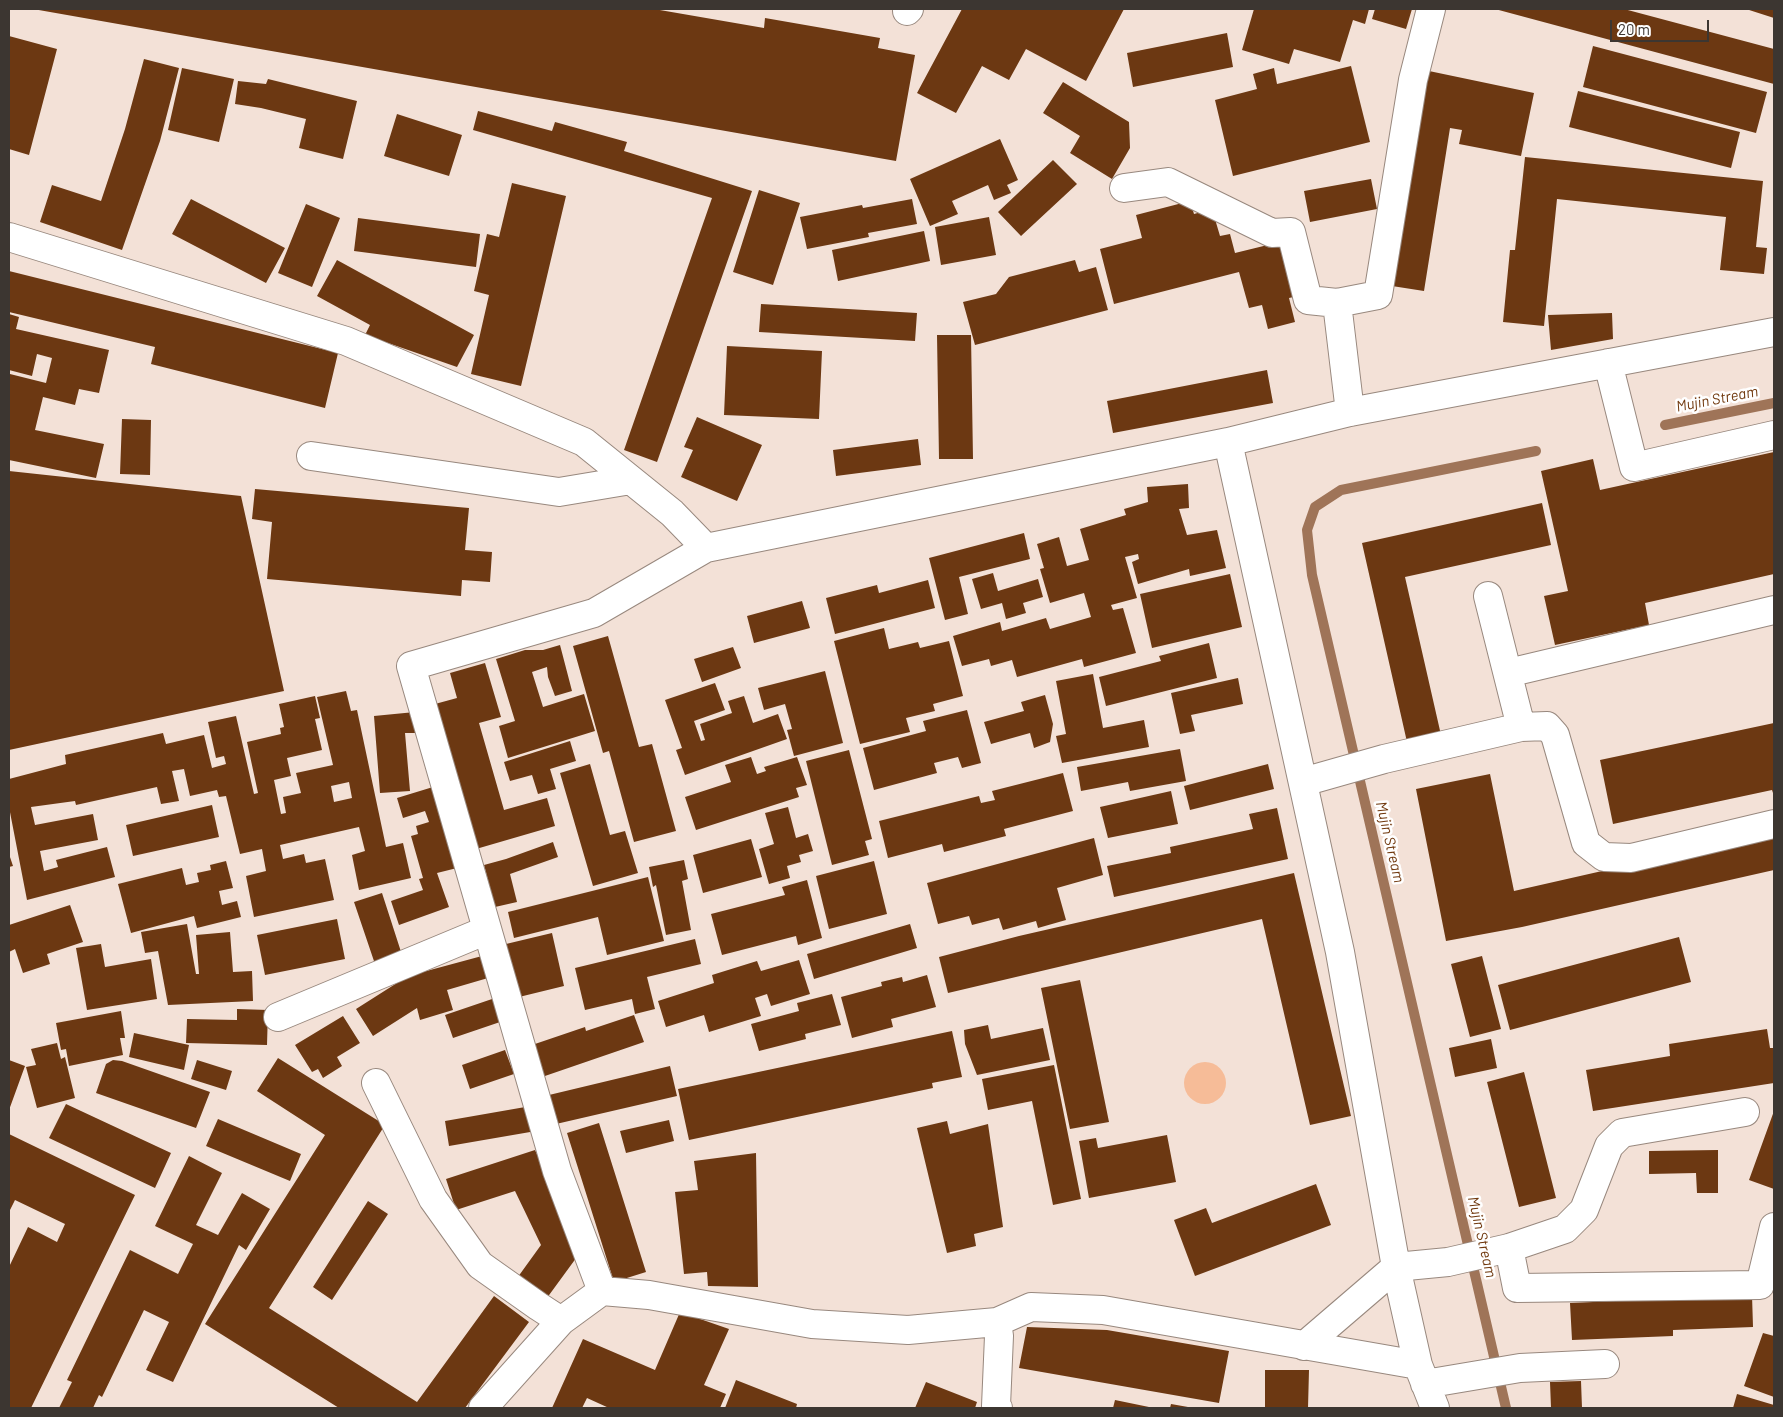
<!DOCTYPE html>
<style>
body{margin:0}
#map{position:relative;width:1783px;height:1417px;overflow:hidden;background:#f3e1d7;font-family:Barlow,sans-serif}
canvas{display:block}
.frame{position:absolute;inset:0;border:10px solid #3c3631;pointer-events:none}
.scale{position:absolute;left:1610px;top:20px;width:99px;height:22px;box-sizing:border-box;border:2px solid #3c3631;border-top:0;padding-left:6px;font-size:15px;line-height:18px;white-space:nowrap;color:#3c3631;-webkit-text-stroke:4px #fff;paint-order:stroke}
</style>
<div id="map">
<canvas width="1783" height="1417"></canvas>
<div class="frame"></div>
<div class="scale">20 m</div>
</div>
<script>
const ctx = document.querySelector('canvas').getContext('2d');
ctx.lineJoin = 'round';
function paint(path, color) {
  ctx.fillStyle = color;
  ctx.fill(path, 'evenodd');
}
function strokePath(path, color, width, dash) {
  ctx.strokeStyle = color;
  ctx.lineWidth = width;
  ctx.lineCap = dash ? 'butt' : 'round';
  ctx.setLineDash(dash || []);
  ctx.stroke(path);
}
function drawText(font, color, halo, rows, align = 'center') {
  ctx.font = font + ' Barlow,sans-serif';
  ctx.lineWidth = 5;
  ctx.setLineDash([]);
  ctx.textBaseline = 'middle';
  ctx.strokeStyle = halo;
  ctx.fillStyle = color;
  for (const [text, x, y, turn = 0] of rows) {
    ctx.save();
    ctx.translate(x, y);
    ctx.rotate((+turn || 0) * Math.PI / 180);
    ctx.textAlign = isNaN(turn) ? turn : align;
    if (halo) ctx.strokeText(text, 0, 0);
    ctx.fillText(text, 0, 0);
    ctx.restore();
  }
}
paint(new Path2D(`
 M1184 1083a21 21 0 1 1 42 0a21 21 0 1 1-42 0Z`), '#f6bc98');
strokePath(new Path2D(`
 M1665,425L1774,403
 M1506,1408L1312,575L1307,530L1315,507L1341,490L1536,451`), '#9f7458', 10);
paint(new Path2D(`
 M33,9H654L764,28L765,18L880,38L878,48L915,55L896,161Z
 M962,9H1124L1086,81L1026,49L1009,80L982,66L956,113L917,93Z
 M1254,9H1369L1365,24L1353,20L1340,62L1294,49L1289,64L1242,50Z
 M1375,9H1412L1406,29L1372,19Z
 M1495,9H1624L1774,49V84Z
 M1746,9H1774V18Z
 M1227,33L1233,67L1133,87L1127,53Z
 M9,36L57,49L29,155L9,149Z
 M1593,46L1767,92L1756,133L1583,87Z
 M144,59L179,68L160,141L122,250L40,222L52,185L101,201L125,129Z
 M1351,66L1370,142L1233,176L1215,100L1257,89L1253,74L1274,68L1277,84Z
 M182,68L234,79L219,142L168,130Z
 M1429,71L1534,93L1521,156L1459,144L1462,130L1450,128L1424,291L1392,286L1414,144Z
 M268,79L357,101L343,159L299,148L306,119L261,108L235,104L238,81L266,84Z
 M1063,82L1129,122L1130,148L1112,179L1070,153L1080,136L1043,113Z
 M1578,91L1740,132L1731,168L1569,127Z
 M478,111L552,131L555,122L627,142L624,151L752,191L657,462L624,450L712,198L473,130Z
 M397,114L462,135L449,176L384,156Z
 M1000,139L1018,180L1007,185L1011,193L994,200L988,185L952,201L958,214L930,226L910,179Z
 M1525,157L1763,181L1756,247L1767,248L1764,274L1720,270L1726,217L1557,199L1544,326L1503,322L1510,250H1515Z
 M1053,160L1077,184L1021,236L998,212Z
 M1371,179L1377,209L1310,222L1304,191Z
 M512,183L566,196L521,386L471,374L489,295L474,291L487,234L499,237Z
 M759,190L800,203L773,285L733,272Z
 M191,199L285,248L266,283L172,234Z
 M912,199L917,224L868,233L869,237L807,249L800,217L862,205L863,208Z
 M1190,201L1194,214L1212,209L1220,236L1230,234L1235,253L1284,241L1298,296L1289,298L1295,322L1268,329L1262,305L1249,308L1239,272L1114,304L1100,249L1142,238L1136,215Z
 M306,204L340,218L312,287L278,273Z
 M989,217L996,255L941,265L935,227Z
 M358,218L480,234L476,267L354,251Z
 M924,231L930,261L838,281L832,250Z
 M337,260L474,335L457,367L365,335L370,325L317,296Z
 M1075,260L1079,272L1096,267L1108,310L975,345L963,302L996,294L1009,277Z
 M9,271L338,353L325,408L151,364L155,347L9,312Z
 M761,304L917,313L915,341L759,332Z
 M1612,313L1613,339L1551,350L1548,315Z
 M9,314L19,317L16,329L109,350L99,393L79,389L75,405L43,397L35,430L104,444L96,478L9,460L10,374L46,383L52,358L37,354L32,376L9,370Z
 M937,335H971L973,459H939Z
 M727,346L822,351L819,419L724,415Z
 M1267,370L1273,403L1113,433L1107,401Z
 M697,417L762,445L737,501L681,477L693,450L684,447Z
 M122,419L151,420L150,475L120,474Z
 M918,439L921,465L836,476L833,450Z
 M1774,452V574L1645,603L1649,625L1555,645L1544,596L1568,591L1541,471L1593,459L1600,490Z
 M9,471L241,496L284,691L9,750Z
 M1188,484L1189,508L1179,509L1187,535L1217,530L1226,568L1190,576L1189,569L1138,584L1132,562L1139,559L1138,554L1125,557L1137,598L1111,605L1113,610L1123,608L1136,653L1084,667L1082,659L1017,677L1012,660L991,666L989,659L962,666L953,636L1000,622L1002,631L1046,618L1050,629L1091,617L1084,593L1050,603L1040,569L1044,568L1037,544L1059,537L1067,566L1089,560L1080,529L1126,515L1124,509L1148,502L1147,487Z
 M255,489L469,508L465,550L492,552L490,582L462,580L461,596L267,579L272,522L252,519Z
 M1542,503L1551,545L1405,577L1441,735L1407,742L1362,543Z
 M1024,533L1030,559L959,577L968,614L945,620L929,558Z
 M993,573L998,591L1038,579L1043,597L1023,603L1026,613L1006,619L1002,603L981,609L972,579Z
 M1230,574L1242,627L1152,648L1140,594Z
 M928,580L935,608L835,634L826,598L877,585L879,593Z
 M802,601L810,628L754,643L747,616Z
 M884,628L889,649L918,642L920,648L949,641L963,696L933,704L935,711L906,718L910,732L860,744L834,641Z
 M608,636L639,747L652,744L676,831L634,842L609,751L603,753L573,646Z
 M1209,643L1217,678L1106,706L1099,677L1161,661L1159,656Z
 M560,645L572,691L555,696L548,677L547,667L532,672L543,707L584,694L595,731L508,758L499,726L515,721L496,659L525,650H543Z
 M733,647L741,668L702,682L694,659Z
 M485,663L501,717L479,723L504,810L547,798L555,826L476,849L435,704L457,698L450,673Z
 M825,671L843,743L794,756L787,730L792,729L785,704L764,710L758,688Z
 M1093,674L1103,728L1144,720L1149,747L1062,763L1056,736L1066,734L1056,681Z
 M1238,678L1243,704L1191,715L1195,731L1180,734L1171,693Z
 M715,683L725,710L694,721L701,741L705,740L700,724L732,713L728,701L744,696L753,723L778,714L787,739L685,775L676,750L682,748L665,700Z
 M346,691L351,711L357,710L386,847L403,843L411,878L359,890L352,855L365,851L359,827L280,845L283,859L304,854L306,863L325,859L334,900L254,917L246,876L266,871L262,849L240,854L226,796L219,797L217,790L190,796L184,769L172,771L179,801L161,804L157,787L76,805L75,801L31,807L35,825L93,814L98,840L40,851L44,871L58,867L56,860L107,847L115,877L27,900L9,807V779L66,764L65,755L163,733L166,744L204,735L212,768L226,764L224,756L216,758L208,722L236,716L254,794L258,793L247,742L281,734L280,728L284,727L279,704L315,696L320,718L315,719L322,750L287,758L291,776L274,780L281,814L286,813L283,797L301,793L296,773L333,765L317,697ZM349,782L352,798L334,802L331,786Z
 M1045,695L1053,724L1050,742L1034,748L1030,733L991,744L984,722L1024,711L1021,702Z
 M967,710L981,763L962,768L958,757L934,763L937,773L874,790L863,748L926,731L923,721Z
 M415,712L417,733H405L410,791L380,793L374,716Z
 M1774,723V796L1772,790L1613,824L1600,760Z
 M570,741L576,761L550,769L556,789L538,794L532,775L510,781L504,762Z
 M1180,749L1186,781L1130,791L1128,782L1081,791L1077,767Z
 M849,750L872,839L865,841L869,855L832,865L806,761Z
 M751,757L757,774L766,771L764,767L797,757L807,785L796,788L799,797L696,830L685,797L731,782L725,765Z
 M590,764L610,835L625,831L638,873L593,886L560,773Z
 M1268,764L1274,789L1190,810L1184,786Z
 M1063,773L1073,811L1004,829L1006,836L944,852L942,844L888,858L879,821L979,796L981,803L995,800L992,791Z
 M1490,774L1514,891L1774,832V870L1522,927L1446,941L1416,789Z
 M433,787L457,868L437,873L449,907L399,925L391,901L423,890L419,879L423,878L411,836L418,834L416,826L429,822L425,811L403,818L397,798Z
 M1171,791L1178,824L1108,838L1100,807Z
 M212,805L219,837L133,856L126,825Z
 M788,807L796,838L808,834L813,851L799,855L801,862L787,866L790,878L769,884L759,849L774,844L765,813Z
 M1277,808L1288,859L1114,897L1107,866L1171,853L1170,847L1253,829L1249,814Z
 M1094,838L1103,875L1057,888L1066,920L1038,928L1036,921L1003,930L999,918L972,925L969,916L938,924L927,883Z
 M751,839L762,877L703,893L693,855Z
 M553,842L558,857L510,874L517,902L495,907L484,865L506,859Z
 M9,854L13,866L9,867Z
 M684,860L688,879L682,881L691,930L666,935L656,885L653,887L649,867Z
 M226,861L233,888L219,891L222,905L237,901L241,917L197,928L194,916L131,933L118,884L182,868L186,885L199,882L197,873L211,870L210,865Z
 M874,861L887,914L829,929L816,876Z
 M1294,873L1351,1116L1310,1125L1262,919L948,993L939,957L1019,936Z
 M648,877L664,941L607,955L598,917L514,938L508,912Z
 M807,880L822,938L798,945L796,936L722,955L711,914L785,895L782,887Z
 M382,893L403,958L376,967L354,902Z
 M70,905L83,942L47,954L50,964L23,973L15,949L9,952V925Z
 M337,919L345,959L265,975L257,935Z
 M187,924L196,974H199L196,935L230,932L233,972L252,971L253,1001L168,1005L158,951L145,953L141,932Z
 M910,924L917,948L814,979L807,954Z
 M552,933L564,986L519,997L506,944Z
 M1679,937L1691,982L1510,1030L1498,985Z
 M695,939L701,964L647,977L655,1009L635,1014L632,999L585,1010L575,968Z
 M101,944L105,967L151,959L157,999L87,1010L76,948Z
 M482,956L488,978L447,990L453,1010L420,1020L417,1008L373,1036L356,1009L408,976Z
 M1482,956L1501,1029L1470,1037L1451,964Z
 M799,960L810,994L771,1006L767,994L755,998L761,1016L709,1032L704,1015L666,1027L658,1001L714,983L712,975L757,961L761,971Z
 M927,975L936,1007L891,1019L893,1027L852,1038L841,997L882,986L881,982L902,977L903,982Z
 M1080,980L1109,1122L1070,1129L1041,988Z
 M832,994L841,1025L805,1034L806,1039L759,1051L751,1024L799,1011L797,1003Z
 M495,998L503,1021L453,1038L445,1015Z
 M237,1009L268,1010L267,1045L186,1043L187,1019L237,1020Z
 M121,1011L125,1038H120L123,1055L69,1066L66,1049L61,1050L56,1023Z
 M634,1015L644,1042L542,1077L532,1045L585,1027L586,1031Z
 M343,1016L360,1043L337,1057L342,1066L323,1078L318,1069L312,1072L295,1045Z
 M988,1025L991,1039L1043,1028L1050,1060L977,1075L965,1044L964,1030Z
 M1767,1029L1770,1048H1774V1083L1593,1111L1586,1070L1670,1056L1669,1044Z
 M952,1031L962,1077L932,1083L933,1088L689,1140L678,1089Z
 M134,1033L189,1045L184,1070L129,1057Z
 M1491,1039L1497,1068L1455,1077L1449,1048Z
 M57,1043L61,1059L65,1057L75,1098L37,1108L26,1067L36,1065L31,1049Z
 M505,1050L514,1074L470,1089L462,1065Z
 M278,1058L385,1125L269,1308L417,1402L494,1296L529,1322L465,1408H339L205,1324L325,1135L257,1091Z
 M9,1060L25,1066L9,1110Z
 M113,1060L122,1061L210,1092L196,1128L96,1093L106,1064Z
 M197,1060L232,1071L226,1090L191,1079Z
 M1054,1065L1081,1199L1053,1205L1032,1101L988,1110L982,1079Z
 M670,1066L677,1096L556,1124L549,1095Z
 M1524,1072L1556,1198L1519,1207L1487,1082Z
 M66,1104L171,1153L155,1188L49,1138Z
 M531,1106L536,1131L449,1146L445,1121Z
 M1774,1111V1189L1749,1180Z
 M218,1119L301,1154L290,1181L206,1146Z
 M669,1120L674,1141L626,1153L620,1131Z
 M947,1121L950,1134L988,1124L1003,1227L974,1234L976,1246L947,1253L917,1128Z
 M599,1123L646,1272L614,1282L567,1133Z
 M9,1134L135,1195L31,1408H9V1267L28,1227L57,1242L65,1224L15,1200L9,1212Z
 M1167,1135L1176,1182L1089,1198L1079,1141L1096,1138L1098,1148Z
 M535,1150L582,1250L544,1302L515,1281L541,1245L515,1191L456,1210L446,1179Z
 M1718,1150V1193H1697L1696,1173L1649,1174V1151Z
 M756,1153L758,1287L708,1286L707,1272L684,1274L675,1192L698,1190L694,1161Z
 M189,1156L222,1173L196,1225L218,1235L242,1193L270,1209L246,1250L239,1245L173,1382L146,1370L169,1322L144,1310L102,1397L99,1395L93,1408H59L72,1382L67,1380L130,1250L178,1274L193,1244L155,1226Z
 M1316,1184L1331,1225L1195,1276L1174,1220L1206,1208L1212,1223Z
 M368,1201L388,1214L332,1300L313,1287Z
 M1752,1295L1753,1327L1673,1330V1336L1572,1340L1570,1303Z
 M680,1312L729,1329L704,1385L726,1394L720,1408H609L587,1398L582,1408H552L583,1339L655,1370Z
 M1027,1327L1107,1330L1229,1351L1219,1403L1019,1368Z
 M1763,1333L1774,1336V1397L1744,1386Z
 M1265,1370H1309L1308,1408H1265Z
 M736,1380L797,1404L796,1408H725Z
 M1581,1381L1582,1408H1551L1550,1382Z
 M926,1382L977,1402L975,1408H915Z
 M1737,1394L1774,1405V1408H1733Z
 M1115,1400L1149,1407V1408H1113Z
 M1171,1404L1188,1407V1408H1170Z`), '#6c3812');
const minor = new Path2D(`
 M907,11L909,9
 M1124,188L1168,182L1272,233L1291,232L1308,300L1337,303L1350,412
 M9,237L346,341L584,442L672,513L706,548
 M1337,303L1378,295L1413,80L1431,9
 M1608,363L1634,467L1774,435
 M1228,442L1340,952L1396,1267L1418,1365L1435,1408
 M311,456L559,492L631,480
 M1508,673L1774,610
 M1521,727L1547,726L1555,735L1586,843L1604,857L1631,858L1774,824
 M1303,782L1384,759L1521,727L1488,596
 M278,1017L487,930
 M376,1083L433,1199L480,1265L538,1306L561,1321
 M1509,1248L1517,1288L1760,1285L1774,1227
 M602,1291L557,1171L411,666L594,613L706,548L1228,442L1350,412L1774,332
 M997,1322L999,1336L996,1406L998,1408
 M1304,1346L1396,1267L1448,1262L1509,1248L1565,1229L1584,1210L1609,1146L1622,1133L1745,1112
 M1425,1384L1520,1368L1605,1364
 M483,1408L561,1321L602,1291L649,1295L812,1324L908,1330L997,1322L1031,1307L1103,1310L1418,1365`);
strokePath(minor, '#98887e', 30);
strokePath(minor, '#fff', 28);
drawText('italic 15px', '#70380d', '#fff', [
 ["Mujin Stream",1717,399,-11],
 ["Mujin Stream",1390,842,77],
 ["Mujin Stream",1482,1237,77]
]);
</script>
